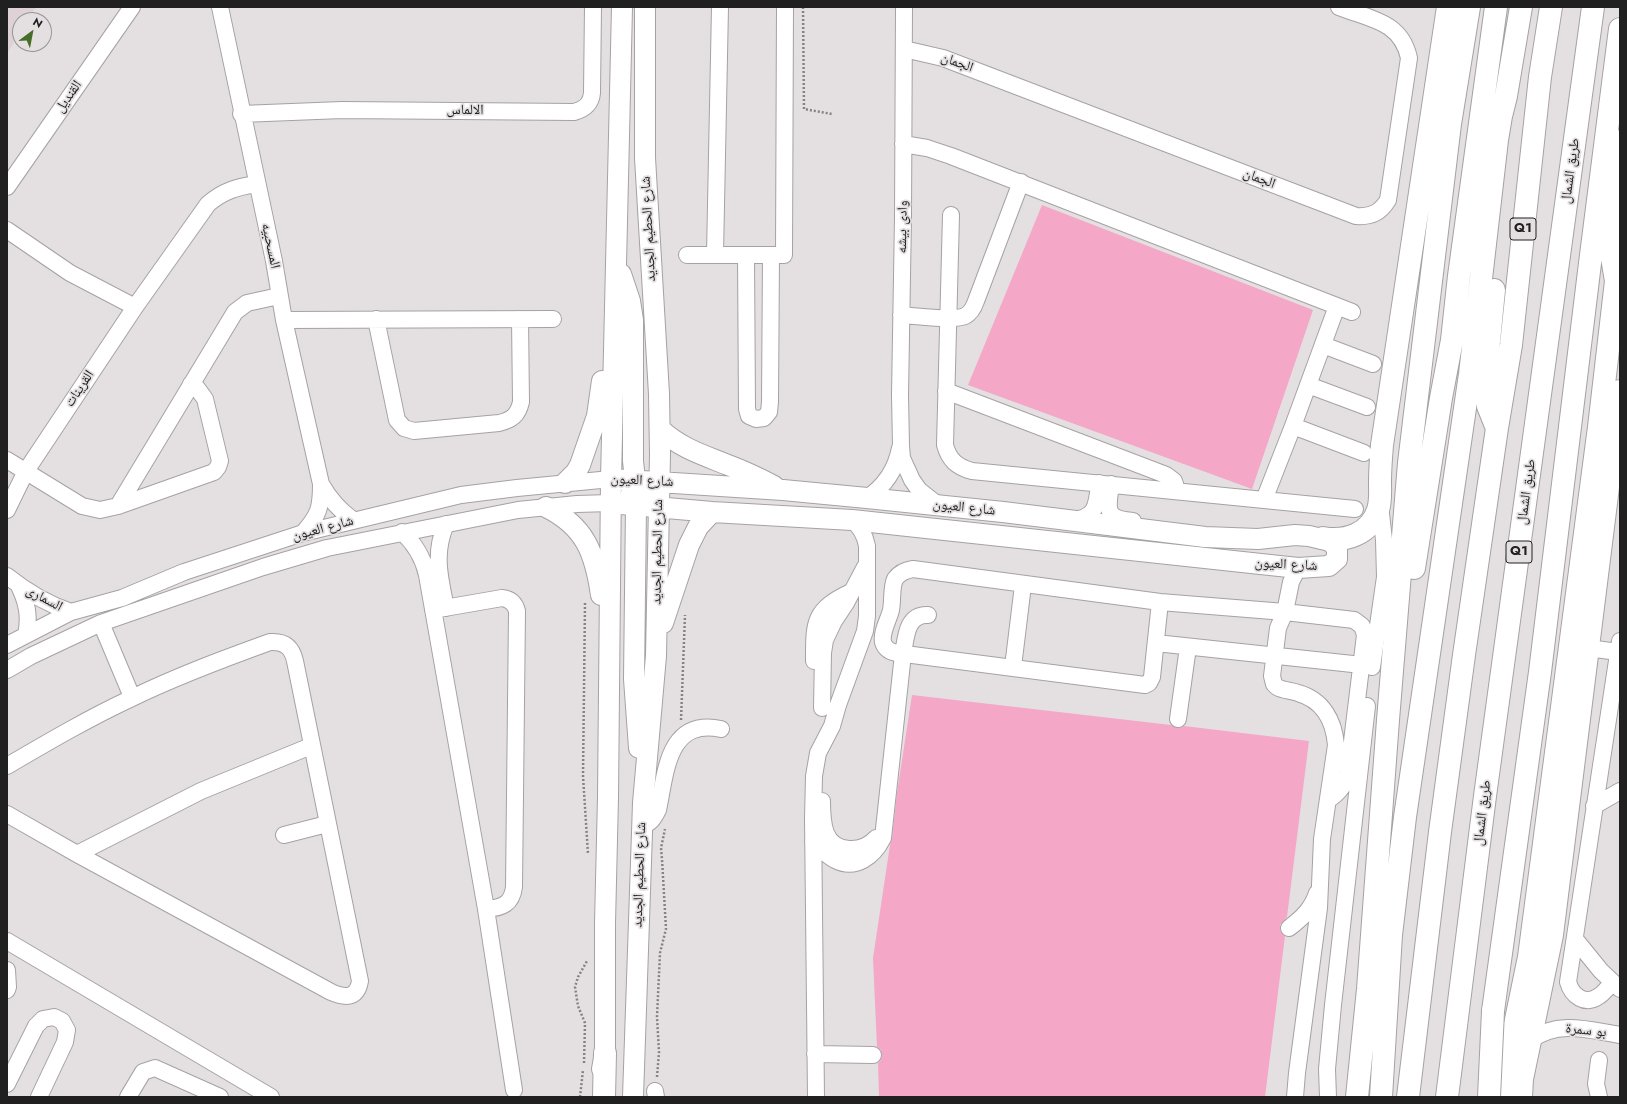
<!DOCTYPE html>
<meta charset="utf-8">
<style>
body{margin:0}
#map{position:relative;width:1627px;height:1104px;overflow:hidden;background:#e4e0e2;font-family:Jost,sans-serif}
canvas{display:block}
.frame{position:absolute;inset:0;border:8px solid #212021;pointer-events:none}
.north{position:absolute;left:12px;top:12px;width:40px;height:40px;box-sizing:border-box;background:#e4e0e2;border:1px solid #969395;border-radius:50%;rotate:32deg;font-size:11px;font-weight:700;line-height:16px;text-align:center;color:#212021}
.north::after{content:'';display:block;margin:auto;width:14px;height:18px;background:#476e29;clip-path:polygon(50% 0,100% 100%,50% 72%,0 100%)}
</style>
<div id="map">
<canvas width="1627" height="1104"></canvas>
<div class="frame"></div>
<div class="north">N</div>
</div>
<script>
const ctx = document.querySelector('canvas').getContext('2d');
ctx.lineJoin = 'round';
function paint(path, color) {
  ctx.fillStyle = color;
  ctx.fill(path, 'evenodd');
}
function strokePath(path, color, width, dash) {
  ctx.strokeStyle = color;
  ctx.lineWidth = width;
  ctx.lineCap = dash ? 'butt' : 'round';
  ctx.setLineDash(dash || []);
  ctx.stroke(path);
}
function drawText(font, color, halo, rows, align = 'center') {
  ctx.font = font + ' Jost,"Noto Naskh Arabic",sans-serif';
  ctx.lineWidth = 3.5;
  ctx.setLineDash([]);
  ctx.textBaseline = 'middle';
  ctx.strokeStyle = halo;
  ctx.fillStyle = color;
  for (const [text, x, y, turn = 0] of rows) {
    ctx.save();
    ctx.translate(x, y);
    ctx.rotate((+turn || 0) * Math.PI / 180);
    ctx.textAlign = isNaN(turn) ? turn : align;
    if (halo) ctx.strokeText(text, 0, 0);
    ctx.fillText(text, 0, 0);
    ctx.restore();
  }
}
paint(new Path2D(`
 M7,7H36L28,20H20V33L7,54Z`), '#ded2d6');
paint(new Path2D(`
 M1042,205L1313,310L1252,489L968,385Z
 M912,695L1171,725L1177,728L1184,726L1309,741L1287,917L1280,925V930L1285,936L1265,1097H879L878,1063L881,1060L882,1055L881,1050L877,1047L873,958L890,845L892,839L897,793Z`), '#f4a7c6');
const minor = new Path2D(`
 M220,7L274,261L284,320L321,484C321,508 319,515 303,533
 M904,7L903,217L900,395L901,446L902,458L912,480L919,490L938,505
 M904,49L943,58L1356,216C1371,217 1380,213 1388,200L1409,58C1401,21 1370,19 1339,7
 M241,114L342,110L574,112C585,109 591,104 592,93L593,7
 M903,144L927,148L951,156L1352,312
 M7,187L132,7
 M951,215L945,445C949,460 957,467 972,471L1355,509
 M7,230L70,273L135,307
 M715,254L720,7
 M687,255H784L785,7
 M746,255L747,409L749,416L756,419L764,418L769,412L770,402L771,255
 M901,315C915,316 955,321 965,316C971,313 974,307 976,301L1021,182
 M376,319L397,420L404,428L414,431L499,423C512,420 518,415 521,402L520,319
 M284,320L553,319
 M1323,345L1373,364
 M1308,385L1367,407
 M946,391L1166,475L1174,481L1177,490
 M1293,426L1364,453
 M7,460L82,506L100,510L118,506L214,472L218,467L220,461L205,399L197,388L191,384
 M321,484C330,500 339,510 353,520
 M1111,484C1108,509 1103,518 1133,521
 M867,498C885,486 896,469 900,448
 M1264,500L1293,426L1337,306
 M118,506L235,312L247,303L279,296
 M7,510L26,471L135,307L208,204C223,191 237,187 256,184
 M1070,520C1097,519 1097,504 1099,483
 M446,524C433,554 440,578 446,608
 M402,532C415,544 423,557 427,575L486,909L514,1090
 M7,576C27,592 47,604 71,612
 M18,584C27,602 30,616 26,635
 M1160,602L1152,677L1149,683L1145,685L897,653C891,652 885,649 883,642C881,632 889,619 891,610C893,600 891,588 895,579C900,572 906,570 913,569L1160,602L1285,612L1354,620L1362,626L1365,635L1348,774C1344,786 1339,793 1328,800
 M433,610L502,598C510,599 515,603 517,611L514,887C512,904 502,908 486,909
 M101,623L132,697
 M1156,643L1362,665
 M7,645L71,612L122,598L184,572L303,533L461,495L517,488L611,479
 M1588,648L1618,652
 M814,661C814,622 813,610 851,592
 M1013,667L1023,585
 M1372,667L1385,577L1384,540L1380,505
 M7,670L31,656L101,623L263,567L327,548L518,510L577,504L610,503
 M822,708L823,653L825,640L834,621L846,603L865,567
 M1178,719L1188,647
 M7,766C48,742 89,718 132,698C177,676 223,659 270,642C284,641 292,647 295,661L360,981C357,999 345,998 331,992L77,854L7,814
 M822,801C822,811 822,823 826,833C834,854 863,853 876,838
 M1594,806L1620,791
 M642,826C651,823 654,818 658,810C666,773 667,718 721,729
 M284,835L327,824
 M813,842C820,848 826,855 835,860C856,871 874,856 883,838L903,654C906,638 906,614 928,615
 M77,854L201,791L311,746
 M1289,928C1302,918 1312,909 1317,893
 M1575,939L1601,971L1620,989
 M7,941L271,1097
 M7,970L8,987L7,990
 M1612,983C1608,987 1604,993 1599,996C1585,1006 1572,996 1568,982L1620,641
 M1531,1040C1559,1020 1588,1030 1620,1035
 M815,1054L873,1055
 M7,1084L36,1026L43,1019L54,1017L62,1021L67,1030L65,1042L39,1097
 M655,1091L656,1097
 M128,1097L143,1072L155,1068L220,1097
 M816,1097L813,819L814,776L818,753L832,726L838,705L865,631L867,616V546C865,535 861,527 852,520
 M1295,1097L1297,1073L1319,908L1322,839L1336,745C1334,721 1323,700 1298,693C1291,690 1284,691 1277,687L1274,684L1272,676L1278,628L1285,612L1291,582L1298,568
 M1328,1097L1327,1069L1333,1005L1367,706
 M1599,1097L1596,1084L1599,1060`);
const major = new Path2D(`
 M621,274L630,301L633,320V461L635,479L642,490
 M660,429C680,448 703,455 728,465C744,471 759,478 774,486
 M565,483L576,472L580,465L597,416L602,381
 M631,493L636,505L634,679L639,748
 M610,503L712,512L852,520L1298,568L1329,566L1337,559V548L1330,541L1309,536L1295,535L1258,539L1205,537L1003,512L867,498L783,490L611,479
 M546,507C585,526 595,553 601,595
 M663,623L689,545L698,527L712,512
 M602,1069L605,1053V923L608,797L611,479L622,7
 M633,1097L643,803L656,656L660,454L659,394L645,158V7`);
const highway = new Path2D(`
 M1616,281L1611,252L1612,235L1620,141
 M1494,290L1485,382L1488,406L1496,426
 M1323,538C1346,542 1370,534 1378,510C1381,501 1380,491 1380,482C1380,470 1381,457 1382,445L1448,7
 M1414,568L1441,398L1452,340L1459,276L1496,7
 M1493,1011L1540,672L1591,255L1620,29
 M604,1097L605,1053
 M1357,1097L1368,989L1388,720L1409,463L1450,124L1469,7
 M1381,1097L1391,935L1405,817L1470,374L1497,140L1501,116L1506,96L1521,7
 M1408,1097L1440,832L1464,655L1497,428L1511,345L1540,77L1551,7
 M1447,1097L1485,796L1593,7
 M1500,1097L1529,957L1599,427L1616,281L1620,266
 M1521,1097L1522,1079L1552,935L1620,391`);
strokePath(minor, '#a6a2a4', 18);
strokePath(major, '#a6a2a4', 22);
strokePath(highway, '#a6a2a4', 24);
strokePath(new Path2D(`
 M803,7L804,109L832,114
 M585,603L583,776L588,854
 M681,720L685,615
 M584,1063L585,1023L578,1006L575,987L578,977L587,961
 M657,1077L659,1052L657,1017L660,953L666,929L662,859L661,848L665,829
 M580,1097L583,1070`), '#858284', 2.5, [2, 2]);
strokePath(minor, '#fff', 16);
strokePath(major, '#fff', 20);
strokePath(highway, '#fff', 22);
const highwayBridge = new Path2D(`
 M1489,1097L1493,1011`);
strokePath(highwayBridge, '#a6a2a4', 24, []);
strokePath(highwayBridge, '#fff', 22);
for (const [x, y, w] of [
 [1523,229,26],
 [1519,552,26]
]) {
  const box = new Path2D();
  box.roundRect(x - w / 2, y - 11, w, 22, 3);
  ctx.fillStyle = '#e4e0e2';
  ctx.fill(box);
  strokePath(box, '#212021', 1);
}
drawText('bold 13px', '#212021', null, [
 ["Q1",1523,229],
 ["Q1",1519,552]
]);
drawText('14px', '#212021', '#e4e0e2', [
 ["الجمان",957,63,20],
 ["القنديل",69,97,-55],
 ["الالماس",465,111],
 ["طريق الشمال",1571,171,-82],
 ["الجمان",1259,179,21],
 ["وادى بيشه",903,227,-89],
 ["شارع الحطيم الجديد",649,229,-93],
 ["المسحبيه",270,246,78],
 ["القرينات",80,389,-56],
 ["شارع العيون",642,481,3],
 ["طريق الشمال",1527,492,-82],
 ["شارع العيون",964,508,6],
 ["شارع العيون",323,529,-15],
 ["شارع الحطيم الجديد",658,552,-89],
 ["شارع العيون",1286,565,3],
 ["السمارى",44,599,28],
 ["طريق الشمال",1483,813,-83],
 ["شارع الحطيم الجديد",640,875,-88],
 ["بو سمرة",1586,1031,6]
]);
</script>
